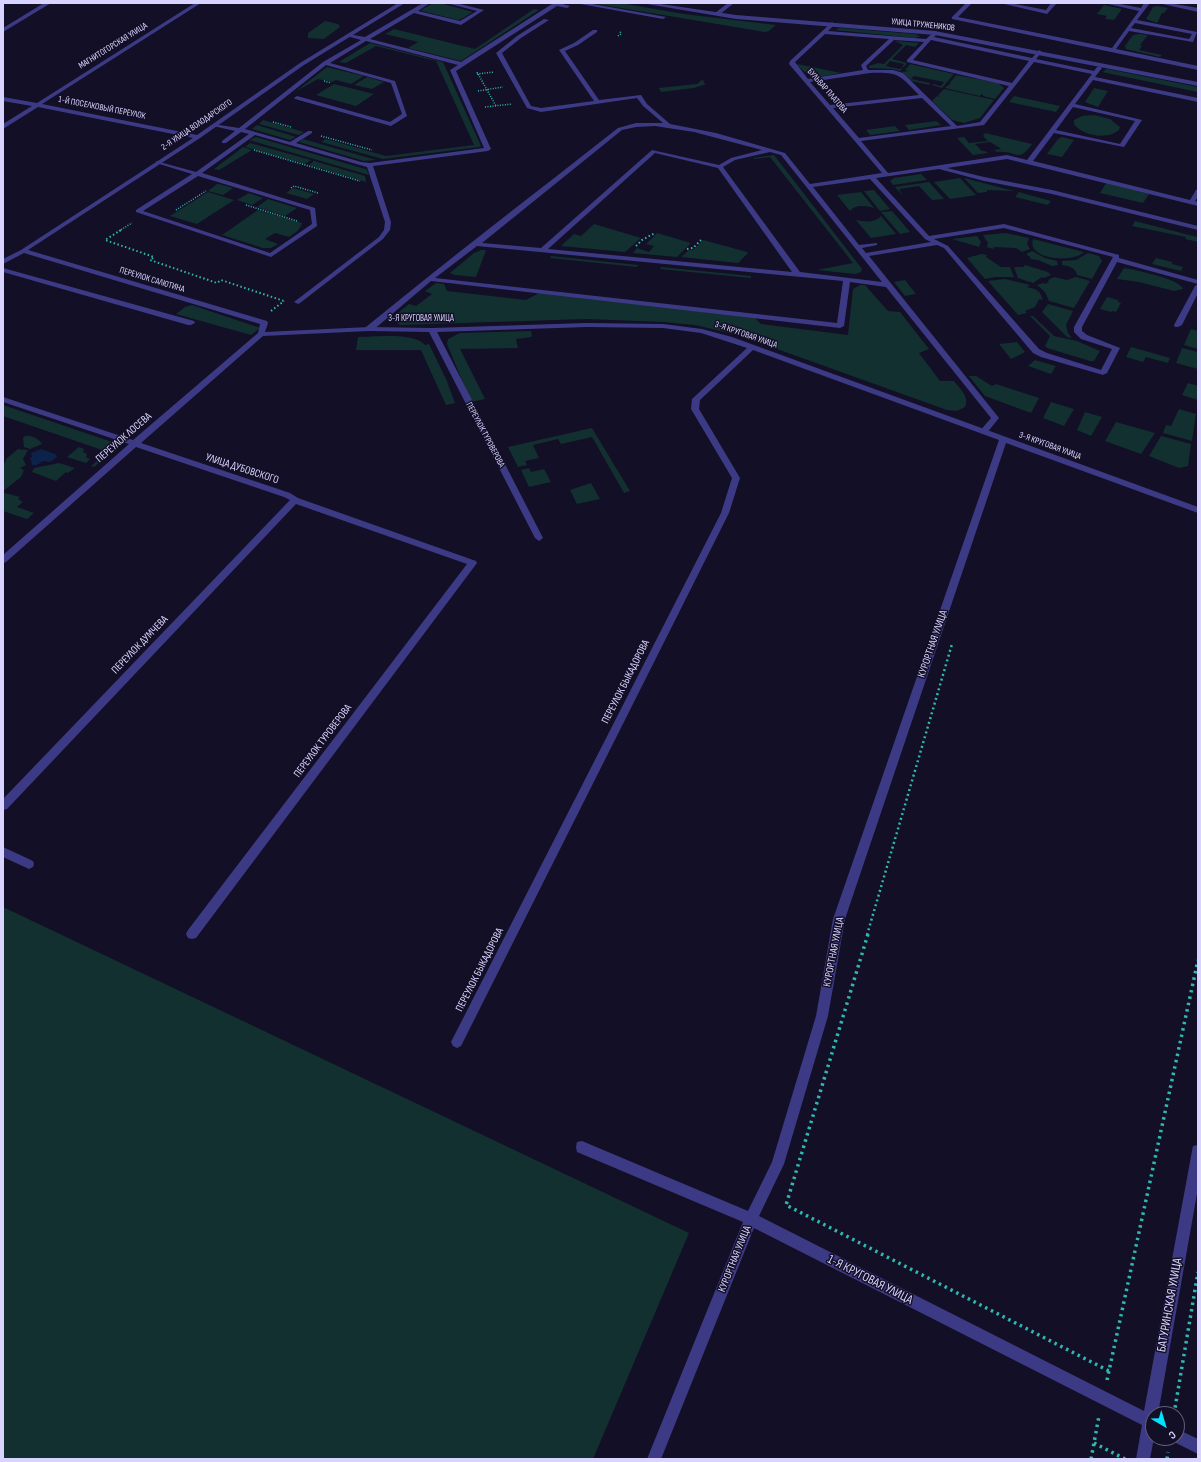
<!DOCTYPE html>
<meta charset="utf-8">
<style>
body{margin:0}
#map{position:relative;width:1201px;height:1462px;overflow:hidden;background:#130f26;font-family:"Sofia Sans Condensed",sans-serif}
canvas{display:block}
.frame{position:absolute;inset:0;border:4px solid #d9d4ff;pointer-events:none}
.north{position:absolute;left:1145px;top:1406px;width:40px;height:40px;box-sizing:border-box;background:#130f26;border:1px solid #625e7d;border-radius:50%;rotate:142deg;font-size:11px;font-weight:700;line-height:16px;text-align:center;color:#d9d4ff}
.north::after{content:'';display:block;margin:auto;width:14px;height:18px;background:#00e5ff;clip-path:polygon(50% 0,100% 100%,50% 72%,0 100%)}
</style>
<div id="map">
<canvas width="1201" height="1462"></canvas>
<div class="frame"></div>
<div class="north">С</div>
</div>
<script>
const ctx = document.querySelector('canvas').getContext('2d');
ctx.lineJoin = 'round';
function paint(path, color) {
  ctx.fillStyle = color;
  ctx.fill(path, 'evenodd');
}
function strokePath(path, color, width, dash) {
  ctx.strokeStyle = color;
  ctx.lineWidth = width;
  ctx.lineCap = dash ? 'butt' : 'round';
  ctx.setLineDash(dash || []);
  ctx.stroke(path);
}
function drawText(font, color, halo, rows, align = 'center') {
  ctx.font = font + ' "Sofia Sans Condensed",sans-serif';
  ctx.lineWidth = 3;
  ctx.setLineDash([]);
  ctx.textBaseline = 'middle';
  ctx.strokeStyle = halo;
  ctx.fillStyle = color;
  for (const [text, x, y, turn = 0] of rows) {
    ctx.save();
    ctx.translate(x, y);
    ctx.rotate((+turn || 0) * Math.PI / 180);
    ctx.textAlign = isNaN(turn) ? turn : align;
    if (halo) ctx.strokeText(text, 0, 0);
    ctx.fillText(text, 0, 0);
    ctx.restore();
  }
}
paint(new Path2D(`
 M433,3H440L473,12L461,19L458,20L422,11L421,10Z
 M591,3H620L684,14L776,25L769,31L765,32Z
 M1104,5L1122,9L1114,20L1105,19L1107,16L1097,14Z
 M1158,6L1168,8L1164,13H1162L1157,23L1146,19L1153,7Z
 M534,9L539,10L461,61L408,48L418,42L385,34L394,29L475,49Z
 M325,21L338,24L340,27L324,39L308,38V33Z
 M840,28L915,34L920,36L915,38L835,30Z
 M1139,34L1148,35L1140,45L1142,46L1139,50L1162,55L1160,57L1126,49L1125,46L1133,35Z
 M895,41L919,43L915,47L906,45L892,59L907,63L904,67H902L904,64L890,61L886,66L899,69L903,68L900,71L892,69L869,68V66L878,63L884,64L903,45Z
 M370,43L443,62L481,146L479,147L383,159L321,142L326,139L386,156L474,145L436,61L376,46L346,63L339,62Z
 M797,64L841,73C820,76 811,82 797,64Z
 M910,64L954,74L942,88L932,85L933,84L941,86L944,82L914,76L911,79L930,83L929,85L912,81L902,72L909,71L905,70Z
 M327,67L364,76L351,84L336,80L332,82L318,79L295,92Z
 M1107,69L1198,87V92L1102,72Z
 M956,75L998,83L1004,88L995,99L983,96V95L981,94L980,96L945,88L948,85H951L949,84Z
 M367,77L384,82L372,89L354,85Z
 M702,80L705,81L703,82L706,84L694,88L661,92L659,88L697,84Z
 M334,84L374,94L356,106L316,95Z
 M1094,88L1108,91L1098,107L1085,102Z
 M944,89L994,100L980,118L964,123L952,120L932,101L937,96L940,97L938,95Z
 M1014,96L1060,106L1056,112L1009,102Z
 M1094,115L1110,119L1120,127L1119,130C1108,140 1082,136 1074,124V120L1082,116Z
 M263,120L304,132L299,135L259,124Z
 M936,121L941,125L909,130L905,125Z
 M257,125L296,137L290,140L252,129Z
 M895,126L900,131L870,135L866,130Z
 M985,133L1032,144C1018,164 1017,150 997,152L994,150L1001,149L1000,148L990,142L975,144L982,151H985L988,153L973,155L957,138L964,137L969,143L988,141L983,136Z
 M256,137L365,169L367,170L369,175L249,140Z
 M1062,137L1074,140L1062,157L1047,154L1058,139Z
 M303,139L376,160L364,161L299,142Z
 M250,143L311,160L305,164L245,147Z
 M243,147L252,150L219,170L214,169Z
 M774,155L862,269L861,272L855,274L817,270L853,263L770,157L754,159L753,158Z
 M314,161L365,176L366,182L309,165Z
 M921,174L927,180L893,185L890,181L894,178Z
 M960,178L976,195L950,199L934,182Z
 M964,178L1014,191L987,190V192L978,193Z
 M929,182L944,199L932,200L919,186L899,189L903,196L895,187Z
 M1106,183L1149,194L1143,203L1100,193Z
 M217,184H219L233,188L223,195L208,191Z
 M293,188L314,194L307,199L286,193Z
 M874,190L890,209L880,211L864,191Z
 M208,192L234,200L197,224L170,216Z
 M861,192L874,208C866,206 856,204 850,211L837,195Z
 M1019,192L1051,201L1048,205L1015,197Z
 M249,193L263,198L252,205L237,200Z
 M268,199L297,208L285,216L257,207Z
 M258,210L302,223C300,230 295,233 289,237L275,233L265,239L278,244L271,248H263L222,235Z
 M892,211L910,232L900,234L881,212Z
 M881,216L896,234L871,238L856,220C865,222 875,223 881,216Z
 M1135,221L1197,237L1198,242L1185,239L1186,237L1132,226Z
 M594,224L641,238L625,252L561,246L574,234L581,236Z
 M657,233L691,243L677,257L633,253L637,248L649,252L654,246L646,244Z
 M1006,233L1029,238L1027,244L1030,249L1022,252L1016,248L994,247L993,249L987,247L988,243L983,235Z
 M977,236L981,242L979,247L952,239Z
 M1033,239L1084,252C1072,264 1026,259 1033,239Z
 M703,240L747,252L748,253L738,263L681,257L689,250H693Z
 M481,250H486L476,277L455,275L450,273L474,253Z
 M1032,251L1045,258L1057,261L1058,265L1052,266L1038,260L1030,259L1031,258L1026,254Z
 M1088,253L1099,256L1102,261L1092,279L1077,275C1076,268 1069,266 1062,265V261L1076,260Z
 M981,254L987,255L986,257L1001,267H1010L1014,277H995L985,279L967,258Z
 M551,256L638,265L637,267L550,258Z
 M1156,258L1172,262V264L1183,267L1181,271L1152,264Z
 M1025,265L1048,272L1051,275L1044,278L1042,277L1033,283L1018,278L1014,267H1023Z
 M661,267L751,276V278L660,269Z
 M1124,268C1136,270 1180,279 1183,289L1174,291L1139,282L1117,279Z
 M1054,277L1067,280L1076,277L1090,281L1074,308L1049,301L1045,292L1037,285L1043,283L1045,284L1049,282L1048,280Z
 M1005,279L1030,285L1027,287L1035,289L1040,293L1043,300L1039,299L1035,307L1025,311L1027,313L1018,315L988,281Z
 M905,280L916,294L905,296L894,282Z
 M436,283L444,284L447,291L526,300L539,293L752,315L761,324L848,335L853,289L860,285H865L888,311L900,312L929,349L919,353L940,381H954C960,389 970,397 965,407L957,411L947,410L738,335L695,325L664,322L587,319L400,325L395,321L393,317L409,304L416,306L432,294L425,291Z
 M1107,297L1118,300V302L1121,303L1116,312L1112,311L1111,312L1100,309Z
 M1048,304L1073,311L1066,325L1068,333L1072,338L1067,337L1042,312Z
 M192,305L260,328L251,335L176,314L185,307Z
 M1030,316H1033L1054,336L1077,341L1100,351L1094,361H1090L1047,348L1045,346L1050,336Z
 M1191,329L1198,331V349L1184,345Z
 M531,331L532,335L531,337L516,339L518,348L460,349L485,399L471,402L447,344L448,339L460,333Z
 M358,337C374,337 415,332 425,345L429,344L446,379L455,403L446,405L421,350H356Z
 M1017,342L1025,352L1011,359L999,344Z
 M1131,347L1170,358L1168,363L1146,357L1143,362L1126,357Z
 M1182,348L1198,352V369L1176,363Z
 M1035,360L1056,366L1051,374L1028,366Z
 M969,376H976L992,386L996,384L1039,398L1031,413L985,396Z
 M1188,383L1198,386V400L1182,395Z
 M1051,402L1074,409L1064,426L1043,418Z
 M3,405L115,443V449L94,467L91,466L104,455L105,451L3,416Z
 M1179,409L1196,414L1192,441L1163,433L1166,425L1171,426Z
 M1085,412L1102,417L1091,436L1077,430Z
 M1116,422L1155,433L1141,454L1105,441Z
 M592,428L630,491L624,493L592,437L561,444L558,439L533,445L539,458L525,461L527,465L518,467L508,447Z
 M25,436C32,435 39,439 42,444L30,449L24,447L23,438Z
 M1161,436L1191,444L1188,466L1179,468L1149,456Z
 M79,447L84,449L83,452L87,454L86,457L90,459L86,463L67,457Z
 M18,449L28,450L23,459L26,465L20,468L24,470L21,477L3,491V462L5,463L6,459Z
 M59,463L75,468L68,473L66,472L56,481L32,472L34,468Z
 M529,468L531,472L544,469L551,482L529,487L521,470Z
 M591,483L600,499L577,504L570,490Z
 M5,493L20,497L18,499L23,502L17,507L34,513L27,519L3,511V494Z
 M3,907L689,1233L593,1459H3Z`), '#12302f');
paint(new Path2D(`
 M41,449L55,454L57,457L50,462L43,461L37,465H32L31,460L29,459L32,457L31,453Z`), '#0c2248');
strokePath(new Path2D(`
 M618,36L621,34L620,31
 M477,72L496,106
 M477,74L494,72
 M324,81L331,83
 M478,91L503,87
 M485,107L512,104
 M273,122L291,127
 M321,136L372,150
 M254,150L360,181
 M291,188L294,186L318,193
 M246,205L297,221
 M176,210L206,191
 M119,231L132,223`), '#2fb8b0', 1.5, [1, 1.5]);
strokePath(new Path2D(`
 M121,230L105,240L154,257L150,260L217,283L221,280L284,301
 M636,246L642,240L655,233
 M687,249L693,248L701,240
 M271,311L284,301`), '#2fb8b0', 2, [1.5, 2.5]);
strokePath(new Path2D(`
 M867,935L952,644`), '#2fb8b0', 2.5, [2, 3]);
strokePath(new Path2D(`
 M868,934L786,1205L1109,1371
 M1107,1380L1198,960
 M1174,1414L1198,1272
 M1094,1443L1125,1459
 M1091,1459L1099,1416
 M1167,1459L1168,1452`), '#2fb8b0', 3.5, [2.5, 4]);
paint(new Path2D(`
 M423,3H430L418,11L460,21L477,11L446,3H456L484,10L461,25L414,13L370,39L461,62L552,4L550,3H559L570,6L567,8L557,6L456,71L491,149L488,151L373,166L391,222L390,230L383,239L300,303L298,304L294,302L379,237L384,230L385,222L367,167L255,135L202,173L315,208L317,226L271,257L136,212V210L192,174L156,163V161L196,172L249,134L241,132L226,143H222V141L235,131L213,126V124L239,128L323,62L361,40L347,36V34L365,37ZM366,41L458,65L450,70L484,148L370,163L361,162L296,143L312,133V131H308L290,142L245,129L326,65L391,83L402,114L390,122L297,96L294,98L295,99L391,126L407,116L395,81L330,63ZM198,176L310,210L312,224L270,253L143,211Z
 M575,3H587L666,17L663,19Z
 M728,3H734L719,15H715V13Z
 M966,3H972L958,17L1112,48L1139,11L1104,3H1115L1141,8L1144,3H1150L1137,20L1197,32L1193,42L1129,31L1116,49L1198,66V70L952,19V17ZM1135,23L1192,34L1189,39L1131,28Z
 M1000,3H1010L1046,10L1051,3H1057L1047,14Z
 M1158,3H1169L1198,8V12Z
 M544,19L549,20L521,38L502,53L531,106L541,108L594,101L559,50L574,43L593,30H597V32L578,45L565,51L599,100L641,95L647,104L670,124L716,133L785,153L810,184L882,173L789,64L790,61L832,22L835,24L828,31L926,39L935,31L938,33L934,37L1032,58L1039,50L1042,52L1036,59L1094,71L1097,67H1101L1102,68L1095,77L1198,98V102L1093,80L1075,104L1142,120L1124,147L1054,133L1033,161L1190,200L1196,190L1198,189V197L1195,201L1198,202V206L1007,159L947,168L984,177L1052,190L1198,226V230L1052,194L984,181L939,169L876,178L929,236L1004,224L1119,255V258L1198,280V293L1182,325L1178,327H1175L1174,325L1195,286L1198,284L1117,262L1082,327V331L1087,335L1120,348L1107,373L1103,375L1041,357L1033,353L944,248L937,245L869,256L999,418L986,434H983L979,432L991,418L886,287L850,282L844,326L840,328L431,281L372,331H366V327C449,259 534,194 618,128L636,123H663L643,106L637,98L541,112L527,108L496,53L517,36ZM825,34L889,39L861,65L863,70L808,79L795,62ZM894,40L924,42L907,60V62L1009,86L980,122L957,126L903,73L893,70H868L866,66ZM931,40L1029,61L1012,83L913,60ZM1034,62L1092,74L1027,160L1007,155L888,173L861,141L984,125ZM870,73C900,72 899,75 919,95L830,105L810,82ZM922,98L951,126L859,138L833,108ZM1073,107L1135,121L1120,144L1056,130ZM655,126L694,132L762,150L731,158L719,165L652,150L541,248L482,243L622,130L636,127ZM770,152L781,155L882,282L800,272L723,167L735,160ZM655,153L718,168L792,272L548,249ZM870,179L925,239L931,242L866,253L862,248L877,245V243L859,245L813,187ZM1004,228L1113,257L1074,327V332L1081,339L1112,349L1101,370L1047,353L1039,349L948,246L934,239ZM477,246L843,281L837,323L435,278Z
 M3,268L194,321L195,323L191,325H188L3,272Z`), '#3d3a85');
paint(new Path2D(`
 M44,3H51L3,32V28Z
 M195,3H201L42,104L197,135L300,63L398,3H405L304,65L200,138L28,250L267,321L268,323L265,332L369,327L432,328L587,323L663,324L702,329L732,337L1198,507V513L1006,443L845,919L828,1016L784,1164L759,1216L1144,1411L1192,1151L1193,1146L1198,1145V1188L1158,1414H1153L1154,1438L1150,1459H1136L1142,1425L754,1228L661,1459H647L743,1222L577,1152L576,1147L577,1142L582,1141L748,1211L772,1162L816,1016L833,919L999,440L753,350L700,400L699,409L740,478L729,513L461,1046L457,1048L453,1046L451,1042L453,1038L721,513L732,478L691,409L692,399L747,348L701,333L663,328L587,327L437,332L543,538L539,541L535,538L429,332L369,331L263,336L141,443L290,493L298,498L476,561L477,563L196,938L192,939L188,938L186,934L188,930L467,564L296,504L7,809L3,810V799L290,500L284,497L136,447L6,562L3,563V555L129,444L3,402V397L133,440L258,333L260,324L24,253L3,264V259L21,250L193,138L38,107L3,129V124L32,106L3,101V97L37,103Z
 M641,3H654L736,15L935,31L1198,82V86L935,35L736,19Z
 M3,847L33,861L34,864L33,867L29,869L3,857Z
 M1177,1429L1198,1439V1454L1172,1441L1170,1438H1177Z`), '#3d3a85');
drawText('9px', '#d9d4ff', '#130f26', [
 ["УЛИЦА ТРУЖЕНИКОВ",923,25,6],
 ["МАГНИТОГОРСКАЯ УЛИЦА",113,46,-32],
 ["БУЛЬВАР ПЛАТОВА",827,91,49],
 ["1-Й ПОСЕЛКОВЫЙ ПЕРЕУЛОК",102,108,11],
 ["2-Я УЛИЦА ВОЛОДАРСКОГО",197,125,-34],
 ["ПЕРЕУЛОК САЛЮТИНА",152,280,17],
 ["3-Я КРУГОВАЯ УЛИЦА",421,319],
 ["3-Я КРУГОВАЯ УЛИЦА",746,335,19],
 ["ПЕРЕУЛОК ТУРОВЕРОВА",485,435,62],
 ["3-Я КРУГОВАЯ УЛИЦА",1050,446,20]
]);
drawText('11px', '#d9d4ff', '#130f26', [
 ["ПЕРЕУЛОК ЛОСЕВА",124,438,-41],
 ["УЛИЦА ДУБОВСКОГО",242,469,18],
 ["КУРОРТНАЯ УЛИЦА",933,644,-71],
 ["ПЕРЕУЛОК ДУМЧЕВА",140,645,-46],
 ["ПЕРЕУЛОК БЫКАДОРОВА",626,682,-63],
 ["ПЕРЕУЛОК ТУРОВЕРОВА",323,741,-53],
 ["КУРОРТНАЯ УЛИЦА",834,952,-79],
 ["ПЕРЕУЛОК БЫКАДОРОВА",480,970,-63],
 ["КУРОРТНАЯ УЛИЦА",735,1259,-68]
]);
drawText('13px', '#d9d4ff', '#130f26', [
 ["1-Я КРУГОВАЯ УЛИЦА",870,1280,27],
 ["БАТУРИНСКАЯ УЛИЦА",1170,1305,-80]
]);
</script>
